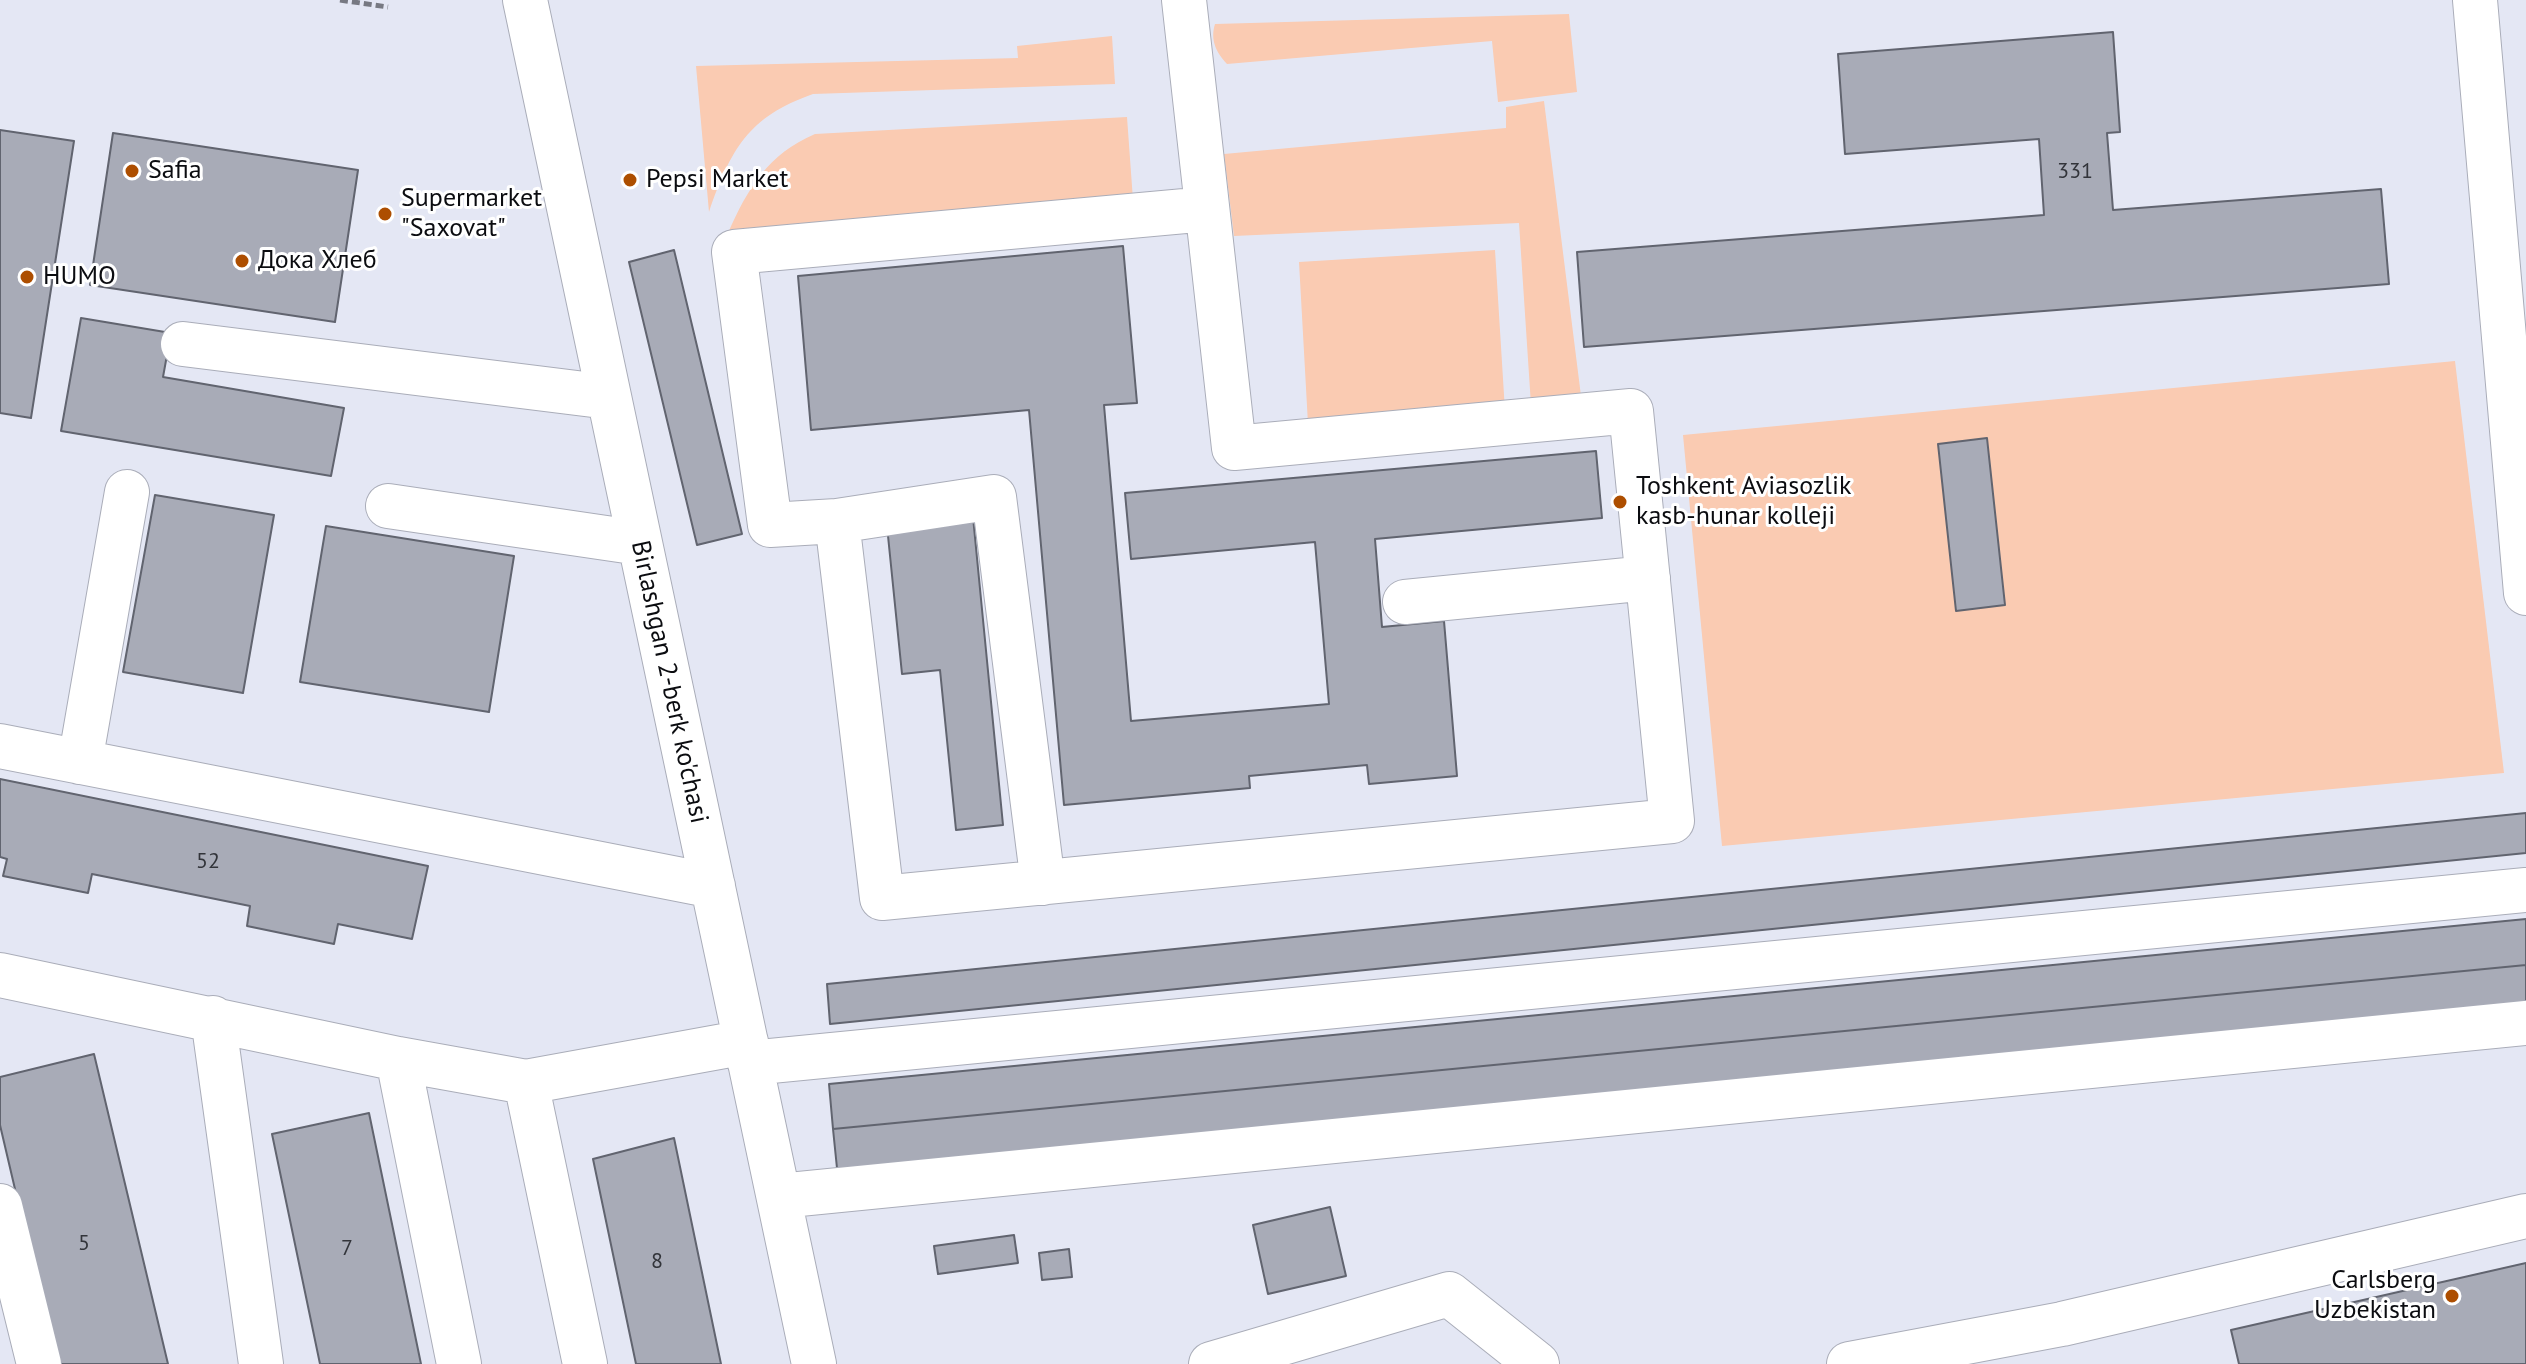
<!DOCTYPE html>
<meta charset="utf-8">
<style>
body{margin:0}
canvas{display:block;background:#e4e7f4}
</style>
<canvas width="2526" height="1364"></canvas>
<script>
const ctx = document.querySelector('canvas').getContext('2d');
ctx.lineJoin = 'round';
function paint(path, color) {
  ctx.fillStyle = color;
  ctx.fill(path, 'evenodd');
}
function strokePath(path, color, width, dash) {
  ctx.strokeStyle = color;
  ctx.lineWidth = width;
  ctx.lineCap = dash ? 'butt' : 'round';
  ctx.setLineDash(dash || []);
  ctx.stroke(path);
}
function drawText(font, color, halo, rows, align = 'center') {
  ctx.font = font + ' "PT Sans",sans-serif';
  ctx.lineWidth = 6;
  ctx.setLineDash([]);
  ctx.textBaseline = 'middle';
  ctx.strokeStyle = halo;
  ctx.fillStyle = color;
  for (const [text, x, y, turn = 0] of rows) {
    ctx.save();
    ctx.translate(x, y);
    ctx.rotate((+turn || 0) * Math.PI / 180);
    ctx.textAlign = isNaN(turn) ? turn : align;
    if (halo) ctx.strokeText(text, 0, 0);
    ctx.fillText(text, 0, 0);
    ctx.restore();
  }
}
paint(new Path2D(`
 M1569,14L1577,92L1498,102L1492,41L1227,64C1216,52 1210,40 1215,24Z
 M1112,36L1115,84L813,94C748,117 731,149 709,212L696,66L1018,58L1017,46Z
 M1544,101L1581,396L1531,405L1519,223L1234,236L1224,154L1506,128V107Z
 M1127,117L1133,200L728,233C748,188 768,154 815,134Z
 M1495,250L1505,411L1308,424L1299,262Z
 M2455,361L2504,773L1722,846L1683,435Z`), '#facbb2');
const building = new Path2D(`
 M2113,32L2120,132L2107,133L2113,210L2381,189L2389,284L1584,347L1577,252L2044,215L2039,139L1845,154L1838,54Z
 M0,130L74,141L31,418L0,413Z
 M113,133L358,170L335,322L90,285Z
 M1123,246L1137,403L1104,405L1131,721L1329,704L1315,542L1131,559L1125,493L1596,451L1602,518L1375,539L1382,627L1444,621L1457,776L1369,784L1367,765L1249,776L1250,788L1064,805L1029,410L811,430L798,276Z
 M674,250L742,534L697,545L629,262Z
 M81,318L171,333L163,377L344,408L331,476L61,431Z
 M1987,438L2005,605L1956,611L1938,444Z
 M155,495L274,515L243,693L123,672Z
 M973,517L1003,825L956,830L940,670L902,674L887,526Z
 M326,526L514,556L489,712L300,682Z
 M0,779L428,866L412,939L338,924L334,944L247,926L250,906L92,874L88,893L3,876L7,859L0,857Z
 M2526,813V853L830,1024L827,984Z
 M2526,919V965L833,1129L829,1084Z
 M2526,965V1012L838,1178L833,1129Z
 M94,1054L168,1364H56L0,1125V1077Z
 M369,1113L421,1364H320L272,1134Z
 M674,1138L721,1364H636L593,1159Z
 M1330,1207L1346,1276L1268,1294L1253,1225Z
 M1014,1235L1018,1263L938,1274L934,1246Z
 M1069,1249L1072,1277L1042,1280L1039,1253Z
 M2526,1263V1364H2239L2231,1330Z`);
paint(building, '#a8abb7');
strokePath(building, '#61646f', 2);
const minor = new Path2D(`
 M525,0L814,1364
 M1184,0L1234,448L1631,411L1672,821L882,898L837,521L770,525L734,252L1207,209
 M2475,0L2526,593
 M183,344L609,397
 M388,506L640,543
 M837,521L994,497L1043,883
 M1405,602L1648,578
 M0,746L713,886
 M80,762L127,492
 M0,975L398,1059L526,1082L746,1042
 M213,1018L261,1364
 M398,1059L459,1364
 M750,1063L2526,890
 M526,1082L585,1364
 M779,1196L2526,1023
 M0,1206L39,1364
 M1211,1364L1449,1294L1537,1364
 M1849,1364L2062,1324L2526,1216`);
strokePath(minor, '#aaadb9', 46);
strokePath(new Path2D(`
 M340,0L388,7`), '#777982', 5, [8, 4]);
strokePath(minor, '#fff', 44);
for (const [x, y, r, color] of [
 [132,171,8,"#ad4e00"],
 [630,180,8,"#ad4e00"],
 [385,214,8,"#ad4e00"],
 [242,261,8,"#ad4e00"],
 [27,277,8,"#ad4e00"],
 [1620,502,8,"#ad4e00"],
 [2452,1296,8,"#ad4e00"]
]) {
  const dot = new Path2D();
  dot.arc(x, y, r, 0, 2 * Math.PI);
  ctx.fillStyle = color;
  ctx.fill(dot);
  strokePath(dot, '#fff', 3);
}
drawText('22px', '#32343a', null, [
 ["331",2075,172],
 ["52",208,862],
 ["5",84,1244],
 ["7",347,1249],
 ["8",657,1262]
]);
drawText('26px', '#0b0c10', '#fff', [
 ["Safia",148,171],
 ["Pepsi Market",646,180],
 ["Supermarket",401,199],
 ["\"Saxovat\"",401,229],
 ["Дока Хлеб",258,261],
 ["HUMO",43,277],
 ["Toshkent Aviasozlik",1636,487],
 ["kasb-hunar kolleji",1636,517],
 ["Carlsberg",2436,1281,"right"],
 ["Uzbekistan",2436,1311,"right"]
], 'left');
drawText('26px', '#0b0c10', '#fff', [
 ["Birlashgan 2-berk ko'chasi",669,682,78]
]);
</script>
